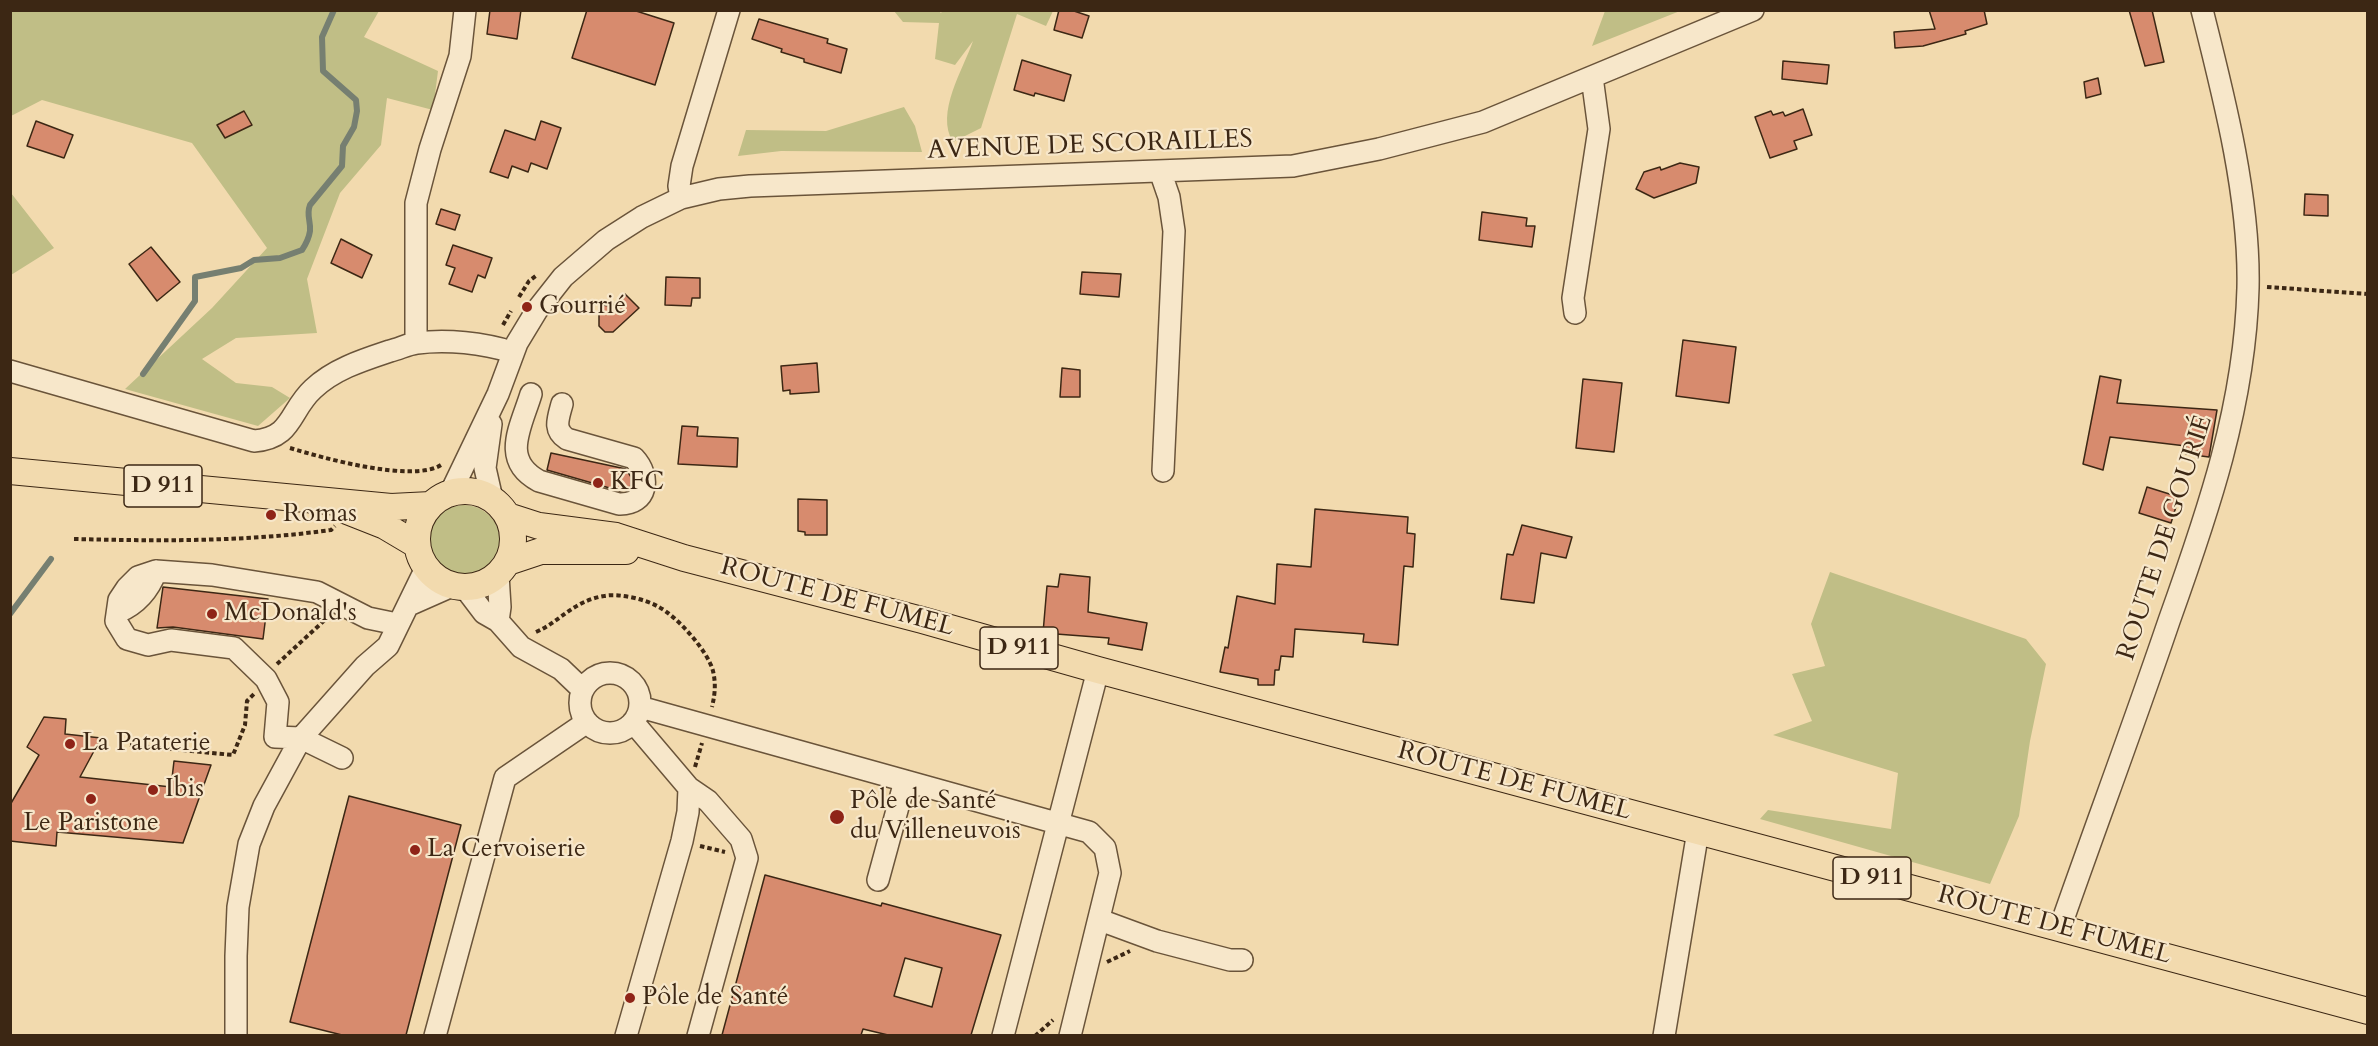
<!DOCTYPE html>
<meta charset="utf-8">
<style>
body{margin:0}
#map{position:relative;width:2378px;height:1046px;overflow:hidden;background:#f2daae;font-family:Cardo,serif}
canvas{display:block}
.frame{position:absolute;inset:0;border:12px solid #3c2714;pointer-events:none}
</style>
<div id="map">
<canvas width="2378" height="1046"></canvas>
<div class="frame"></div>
</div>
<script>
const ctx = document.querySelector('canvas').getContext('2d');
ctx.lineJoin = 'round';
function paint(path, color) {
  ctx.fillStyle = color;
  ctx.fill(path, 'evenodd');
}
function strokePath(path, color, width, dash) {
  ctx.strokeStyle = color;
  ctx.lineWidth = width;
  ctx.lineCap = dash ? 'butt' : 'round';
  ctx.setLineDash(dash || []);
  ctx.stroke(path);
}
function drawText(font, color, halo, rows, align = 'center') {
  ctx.font = font + ' Cardo,serif';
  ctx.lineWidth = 4.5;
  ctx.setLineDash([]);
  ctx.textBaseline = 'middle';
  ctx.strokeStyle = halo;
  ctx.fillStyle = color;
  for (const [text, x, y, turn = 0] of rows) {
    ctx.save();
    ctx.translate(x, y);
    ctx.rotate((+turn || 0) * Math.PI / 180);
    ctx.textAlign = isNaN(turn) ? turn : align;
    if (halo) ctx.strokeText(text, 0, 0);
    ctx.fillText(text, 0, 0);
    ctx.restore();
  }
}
paint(new Path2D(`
 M938,10L941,13L943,10L1053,11L1046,26L1017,14L981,128L953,142C935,113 963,70 973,41L955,65L935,59L939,23L903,22L894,11Z
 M11,11H379L364,37L438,71L433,110L387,98L381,145L340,193L307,279L317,333L236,338L202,359L236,383L272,387L290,398L258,426L125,389L212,308L267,248L192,143L42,100L11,116Z
 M1605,11V10L1680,11L1592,46Z
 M904,107L915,126L922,152L781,151L738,156L746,130L826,131Z
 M11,193L54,248L11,275H10Z
 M428 541a36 36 0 1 1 72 0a36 36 0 1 1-72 0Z
 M1830,572L2026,639L2046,664L2030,741L2019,816L1990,884L1760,819L1768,810L1891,829L1898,773L1773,735L1812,721L1792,674L1825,666L1811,624Z`), '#c0be86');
strokePath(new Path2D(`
 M143,374L195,301V277L241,268L254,260L280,258L302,250C306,244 309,238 310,231C311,221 306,215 310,205L342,166L343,146L354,127L357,111L356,100L323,71L322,37L334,10
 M10,614L51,559`), '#767f71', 6);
const building = new Path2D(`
 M490,10H521L517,39L487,34Z
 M587,10H633L674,23L655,85L572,58Z
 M1059,10H1071L1089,16L1082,38L1054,30Z
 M1929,10H1984L1987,24L1965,31L1966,34L1923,46L1895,48L1894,32L1935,29Z
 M2129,10H2152L2164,62L2145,66Z
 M759,19L828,39L827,43L847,49L841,73L804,62V59L781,52L782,49L752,39Z
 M1022,60L1071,75L1064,101L1035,93L1034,96L1014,90Z
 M1783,61L1829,65L1827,84L1782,79Z
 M2098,78L2101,94L2086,98L2084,82Z
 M1803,109L1812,135L1794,141L1797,149L1770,158L1755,117L1771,111L1773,115L1783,112L1785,116Z
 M244,111L252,125L225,138L217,125Z
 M36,121L73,135L64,158L27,146Z
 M541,121L561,128L547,169L531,163L528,172L512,166L508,178L490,172L505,130L535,140Z
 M1680,163L1699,167L1696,183L1654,198L1636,189L1644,172L1660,167L1661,170Z
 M2305,194L2328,195V216L2304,215Z
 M441,209L460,215L455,230L436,224Z
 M1482,212L1527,218L1526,226H1535L1532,247L1479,240Z
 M341,239L372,255L362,278L331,263Z
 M453,245L492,258L485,278L478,275L472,292L449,284L455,268L446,265Z
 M151,247L180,282L157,301L129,264Z
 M1082,272L1121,274L1119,297L1080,294Z
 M666,277L700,278V298H692L691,306L665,305Z
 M625,294L639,308L613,332H605L599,326V305L612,306Z
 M1683,340L1736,347L1729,403L1676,396Z
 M817,363L819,392L790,394V390L783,391L781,366Z
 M1062,368L1080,370V397H1060Z
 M2100,376L2121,380L2117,403L2217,410L2209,457L2186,454V446L2110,437L2103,470L2083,464Z
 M1583,379L1622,383L1614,452L1576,448Z
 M682,426L698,427L697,436L738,438L737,467L678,464Z
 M551,453L626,469L631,477V485L629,489L620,491L547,470Z
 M2147,487L2179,497L2171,523L2139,513Z
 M798,499L827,500V535H805V532L798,531Z
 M1315,509L1408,517L1407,533L1415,534L1413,567L1404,566L1398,645L1363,642L1364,634L1295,629L1293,657L1281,656L1279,670H1275L1274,685H1258V679L1220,672L1225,647L1228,648L1237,596L1275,604L1277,564L1311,567Z
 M1522,525L1572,537L1566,558L1541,553L1534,603L1501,599L1507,554L1513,555Z
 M1060,574L1090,577L1088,612L1147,623L1142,650L1108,644L1109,638L1043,633L1047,586L1058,587Z
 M163,587L268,599L263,639L173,627L157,628Z
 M44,717L66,719L65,734L101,738L80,777L171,787L174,761L211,765L183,843L57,832L56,846L10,841V805L39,755L27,747Z
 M349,796L461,825L406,1035H342L290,1022Z
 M765,875L881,906L882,903L1001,935L971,1035H888L863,1029L861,1035H722ZM905,958L942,968L932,1007L894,996Z`);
paint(building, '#d78b6e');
strokePath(building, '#3c2714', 1.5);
const minor = new Path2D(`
 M1160,171L1169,197L1174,231L1163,471
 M681,198L679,186L682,166L729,10
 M1575,313L1573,298L1599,129L1592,77
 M416,343V203L430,149L460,56L465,10
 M10,371L254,441C293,438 289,411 313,389C334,369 363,360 390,351C399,349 408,344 417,343C447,339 483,343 512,352
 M531,394C521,427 500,460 539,481L619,504C648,505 651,476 634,458L567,439C553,430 558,419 562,404
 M491,424L485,468L492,499
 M450,494L498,394L517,343L537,310L563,277L606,240L642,217L681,198L719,189L750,186L1293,166L1379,149L1483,122L1753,10
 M465,588L484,613L498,621L521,647L561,669L583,690
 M409,605L452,586
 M118,612C137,604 149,590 156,571
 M498,621L500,607L498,575
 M580 703a30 30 0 1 1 60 0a30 30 0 1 1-60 0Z
 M640,707L1089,832L1105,848L1110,873L1070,1036
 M633,722L689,788L708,801L741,839L747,858L698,1036
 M342,758L301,738L275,737L278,702L266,679L234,648L171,640L148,645L127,639L116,621L119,600L127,588L138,577L156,571L212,575L317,592L368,618L397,624
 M878,880L905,781
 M1100,920L1157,941L1230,960H1242
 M2060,928C2096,825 2134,724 2169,621C2208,512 2245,405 2248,288C2250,198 2224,97 2202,10
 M236,1036V956L238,907L249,844L264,806L301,738L365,666L388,646L426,568
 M435,1036L505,778L587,722
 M626,1036L682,841L688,812L689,788
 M1003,1036L1098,670
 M1664,1036L1698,831`);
const major = new Path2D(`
 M10,471L391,507L431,505
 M417 539a48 48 0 1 1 96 0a48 48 0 1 1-96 0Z
 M347,511L385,526L417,545
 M508,516L539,526L616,536L684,558L922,620L1098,670L2368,1011
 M508,562L541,551H626`);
strokePath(minor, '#6a543a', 24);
strokePath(major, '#3c2714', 28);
strokePath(new Path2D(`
 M2267,287L2368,294
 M519,297L529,281L537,275
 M503,325L511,311
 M290,448C323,458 412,483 441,465
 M74,539C160,541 245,542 331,530L335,526
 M536,632C561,621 573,601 604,596C619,593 644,599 657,606C676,615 708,651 713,671C716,684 715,694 712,707
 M277,664L327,618
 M130,745L233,755L245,725L247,701L254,694
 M695,767L702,743
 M700,846L725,852
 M1107,962L1130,951
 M1035,1036L1053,1020`), '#3c2714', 4, [4.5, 3]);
strokePath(minor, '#f7e7ca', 21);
strokePath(major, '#f2daae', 26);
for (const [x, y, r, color] of [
 [527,307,6,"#8f2418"],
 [598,483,6,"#8f2418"],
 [271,515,6,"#8f2418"],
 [212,614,6,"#8f2418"],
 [70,744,6,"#8f2418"],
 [153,790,6,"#8f2418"],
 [91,799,6,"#8f2418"],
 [837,817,8,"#8f2418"],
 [415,850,6,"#8f2418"],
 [630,998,6,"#8f2418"]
]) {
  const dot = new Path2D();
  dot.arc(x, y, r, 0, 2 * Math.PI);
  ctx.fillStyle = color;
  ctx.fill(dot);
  strokePath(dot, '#f7e7ca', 2);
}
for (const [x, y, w] of [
 [163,486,78],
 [1019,648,78],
 [1872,878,78]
]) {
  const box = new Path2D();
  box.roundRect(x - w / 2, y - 21, w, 42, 4.5);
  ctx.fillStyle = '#f7e7ca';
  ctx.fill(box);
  strokePath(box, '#3c2714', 1.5);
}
drawText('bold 24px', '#3c2714', null, [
 ["D 911",163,486],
 ["D 911",1019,648],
 ["D 911",1872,878]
]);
drawText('26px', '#3c2714', '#f7e7ca', [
 ["AVENUE DE SCORAILLES",1090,146,-2],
 ["ROUTE DE GOURIÉ",2166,538,-72],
 ["ROUTE DE FUMEL",837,598,15],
 ["ROUTE DE FUMEL",1514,782,15],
 ["ROUTE DE FUMEL",2054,926,15]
]);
drawText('26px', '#3c2714', '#f7e7ca', [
 ["Gourrié",539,307],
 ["KFC",610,483],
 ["Romas",283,515],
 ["McDonald's",224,614],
 ["La Pataterie",82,744],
 ["Ibis",165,790],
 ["Pôle de Santé",850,802],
 ["du Villeneuvois",850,832],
 ["Le Paristone",91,824,"center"],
 ["La Cervoiserie",427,850],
 ["Pôle de Santé",642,998]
], 'left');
</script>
